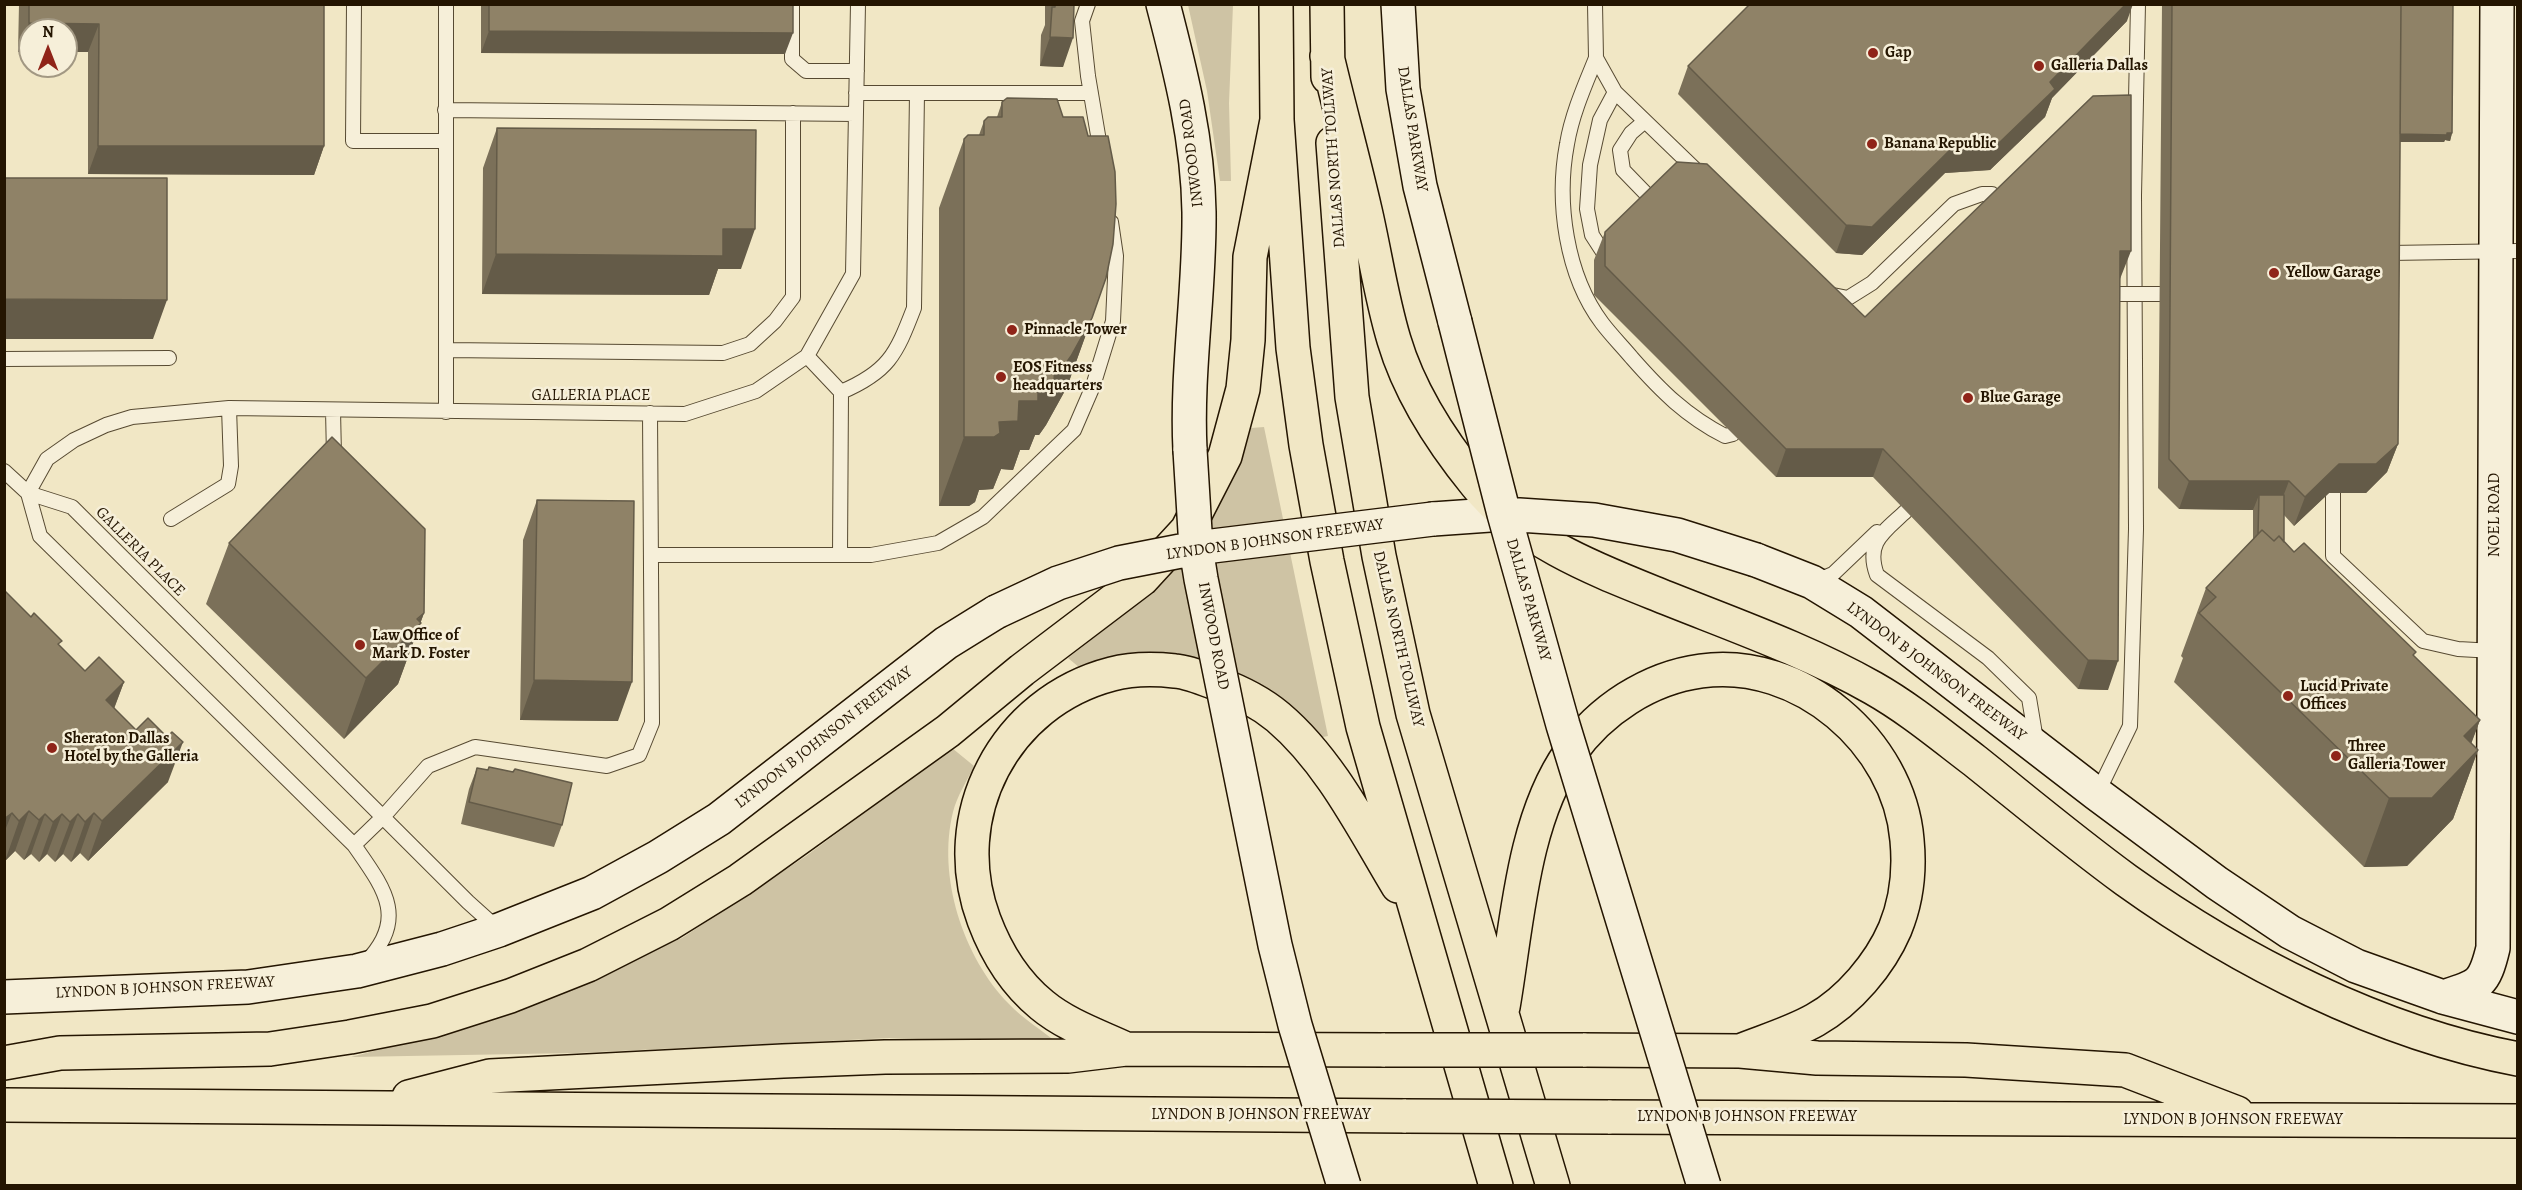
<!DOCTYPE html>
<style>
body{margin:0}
#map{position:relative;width:2522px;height:1190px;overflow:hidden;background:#f1e7c5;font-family:Alegreya,serif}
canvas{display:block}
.frame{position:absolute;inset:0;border:6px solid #241501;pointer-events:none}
.north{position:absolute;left:18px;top:18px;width:60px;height:60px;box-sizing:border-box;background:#f6efd9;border:2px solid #a29883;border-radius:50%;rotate:0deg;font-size:16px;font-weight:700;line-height:24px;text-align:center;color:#241501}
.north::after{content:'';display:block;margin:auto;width:21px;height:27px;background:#8f2418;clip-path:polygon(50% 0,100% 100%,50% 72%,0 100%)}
</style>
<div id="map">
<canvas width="2522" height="1190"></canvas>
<div class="frame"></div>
<div class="north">N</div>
</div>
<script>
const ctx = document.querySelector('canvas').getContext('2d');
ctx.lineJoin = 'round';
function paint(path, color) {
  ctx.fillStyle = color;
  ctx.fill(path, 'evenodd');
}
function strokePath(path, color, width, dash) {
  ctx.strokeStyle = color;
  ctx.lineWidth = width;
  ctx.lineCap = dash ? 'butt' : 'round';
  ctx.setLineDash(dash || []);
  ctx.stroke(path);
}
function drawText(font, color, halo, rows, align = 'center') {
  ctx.font = font + ' Alegreya,serif';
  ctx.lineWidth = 5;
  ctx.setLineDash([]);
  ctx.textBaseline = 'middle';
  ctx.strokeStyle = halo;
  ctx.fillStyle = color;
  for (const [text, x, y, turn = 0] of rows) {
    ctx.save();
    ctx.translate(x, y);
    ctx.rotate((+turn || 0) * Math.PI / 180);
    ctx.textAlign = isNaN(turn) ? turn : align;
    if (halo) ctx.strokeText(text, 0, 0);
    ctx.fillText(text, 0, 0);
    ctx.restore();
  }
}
paint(new Path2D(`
 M1188,5H1233L1229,103L1231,181H1220L1207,91Z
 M1264,427L1328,736L1318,738L1267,691L1080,668L1068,658L1133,607L1216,510L1241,463L1251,428Z
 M952,748L974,766C967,781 957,796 953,812C937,876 963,957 1009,1004C1023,1019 1043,1031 1059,1044L890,1038L576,1053L351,1057L481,1023L682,938L806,856Z`), '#cec3a4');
const lane = new Path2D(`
 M354,4L353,141H445
 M446,4V412
 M792,4V59L806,71H857
 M1088,4L1082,21L1088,76L1101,153
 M1595,4L1596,58L1615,92L1700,174
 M1596,58C1585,85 1572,114 1567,144C1556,202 1566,275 1602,323C1611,335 1622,346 1632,358C1661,391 1686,416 1725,436L1733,434
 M856,93H1091
 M445,110L856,114
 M1645,121L1631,133L1620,150L1623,170L1654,202
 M1603,252L1592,235L1587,209L1590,165L1600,120L1615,92
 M2389,253L2518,251
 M1828,294L1848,298L1872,283L1954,204L1982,194H1992
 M446,350L723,353L750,344L775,321L793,297V113
 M807,356L841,392L840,555
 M4,359L169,358
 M841,392C888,372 896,355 914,308L917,93
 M333,410L334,456
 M4,471L28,493L72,507L468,902L498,929
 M2333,493V556L2423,641L2458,649L2494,651
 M1906,511C1884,532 1865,542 1877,575L1988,658L2029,698L2036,740
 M171,519L228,484L231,466L229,408
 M651,555H871L938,543L983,517L1074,430L1093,386L1113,321L1116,256L1111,222
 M1816,581L1833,574L1877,532
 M2097,794L2130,726L2136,529L2134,195L2138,4
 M354,845L383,817L428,766L475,747L607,766L639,755L652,723L650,413
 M366,962C409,918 383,887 354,845L40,536L28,493L47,459L74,440L106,425L132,417L229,408L685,414L756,391L807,356L853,274L858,4`);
const secondary = new Path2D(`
 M1163,4C1181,73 1198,141 1199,212C1200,291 1186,371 1190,450
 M1398,4L1403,89L1420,186L1455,322
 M1433,519L1504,514
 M1756,560L1812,582L1861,612L2097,794L2217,883L2290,932L2356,966L2443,997L2518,1017
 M4,997L248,987L357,971L442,949L499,930L592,893L658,857L719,819L946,643L996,612
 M2443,997C2478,986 2484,986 2493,948L2497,4`);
const highway = new Path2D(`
 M1276,4L1277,120L1293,348L1306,445L1327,561L1363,727L1496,1186
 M1327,4L1328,77
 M1327,56C1339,107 1353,158 1365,210C1375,253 1381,297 1394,340C1410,394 1441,441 1476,484C1521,541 1594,569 1659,595C1731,624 1806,650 1873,688C1910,709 1942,736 1975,761C2025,801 2074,842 2126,880C2239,961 2380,1033 2518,1059
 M1333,143L1352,397L1379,556L1413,714L1553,1186
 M1503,1007C1517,926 1522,821 1570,753C1600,710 1649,678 1701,671C1800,657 1899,742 1907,840C1910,871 1907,900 1895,929C1880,964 1849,1001 1815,1020C1792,1033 1765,1041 1740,1051
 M1126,1049C1098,1036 1066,1025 1042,1005C1015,983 996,952 984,920C945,816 1004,702 1112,674C1131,669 1156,669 1175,671C1189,672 1205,679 1218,684C1240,692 1260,702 1278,717C1330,761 1363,828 1398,886
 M1583,1050L1740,1051L1817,1058L1966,1060L2125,1070L2237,1113
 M4,1063L60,1053L270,1049L350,1037L432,1021L510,996L588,965L669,924L740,880L948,731L1022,670L1142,579L1187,530L1225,456L1243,389L1248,340L1250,257L1277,120
 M409,1097L490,1076L783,1061L885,1057L1068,1056L1126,1049L1385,1050
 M4,1105L1406,1116
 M1608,1117L2518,1121`);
strokePath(lane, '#574a32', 16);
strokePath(secondary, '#241501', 36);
strokePath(highway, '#241501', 36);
strokePath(lane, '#f6efd9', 14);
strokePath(secondary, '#f6efd9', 33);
strokePath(highway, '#f1e7c5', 33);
const laneBridge = new Path2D(`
 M2109,294H2160`);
const secondaryBridge = new Path2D(`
 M1455,322L1504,514L1563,725L1704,1186
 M1190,450L1196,548L1201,579L1275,945L1295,1025L1344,1186
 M1504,514L1594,520L1677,535L1756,560
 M996,612L1058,583L1119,563L1196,548L1433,519`);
const highwayBridge = new Path2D(`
 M1385,1050H1583
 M1406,1116L1608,1117`);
strokePath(laneBridge, '#574a32', 16, []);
strokePath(secondaryBridge, '#241501', 36, []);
strokePath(highwayBridge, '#241501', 36, []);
strokePath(laneBridge, '#f6efd9', 14);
strokePath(secondaryBridge, '#f6efd9', 33);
strokePath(highwayBridge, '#f1e7c5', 33);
paint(new Path2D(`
 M19,4H324V146L314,175L88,174V52L30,30V52H18Z
 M481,4H793L785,54L481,53Z
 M1045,4H1074L1063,67L1040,66L1041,35L1045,25Z
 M2162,4H2453L2452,133L2450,141L2445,140L2444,142H2400L2398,444L2387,472L2366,493H2329L2294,526L2284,515V542L2294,552L2414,656L2480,720L2471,743L2478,750L2453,819L2407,866L2364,867L2174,682L2183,658L2181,656L2206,588L2253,539V510L2179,509L2158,488Z
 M2127,21L2052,98L2045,117L1990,170L1945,173L1862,255L1836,253L1678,94L1688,66Z
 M2093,96L2120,279L2108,690L2078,689L1873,477H1776L1594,295V260L1605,232L1865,317Z
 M1002,102L1106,278L1067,387L1046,425L1039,435H1035L1029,450H1020L1013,470L1001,469L993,489L979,490L975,502L969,506H939V208L964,139L979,135L984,121L997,117Z
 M497,128L741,269H718L709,295L482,294L483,168Z
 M537,500L618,721L520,720L523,540Z
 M229,543L424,613L398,684L344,739L206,604Z
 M4,590L85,671L124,682L114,709L168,782L88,861L80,853L71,862L63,854L55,862L47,854L39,862L31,854L24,860L15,851L5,861Z
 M477,768L488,770L513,772L562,825L554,847L461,824L469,789Z`), '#7b7059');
paint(new Path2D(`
 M2126,4H2133L2127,21L2052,98L2045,117L1990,170L1945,173L1862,255L1836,253L1846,225L1955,145L2050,82Z
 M29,23L99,24L88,52H66V30H30V52H18Z
 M489,31L793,33L785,54L481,53Z
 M1050,37L1073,38L1063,67L1040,66Z
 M2447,133H2452L2450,141L2445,140L2444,142H2390L2393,134Z
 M98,146H324L314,175L88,174Z
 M723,229H755L741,269H718L709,295L482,294L496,254Z
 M2120,251H2131L2120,279H2109Z
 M4,299L167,300L153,339H4Z
 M1092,318L1067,387L1046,425L1039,435H1035L1029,450H1020L1013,470L1001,469L993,489L979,490L975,502L969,506H939L964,437L999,422L1038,381Z
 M2398,444L2387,472L2366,493H2329L2294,526L2305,497L2339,464Z
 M1786,449H1883L1873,477H1776Z
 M2189,481H2289L2278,510L2259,495L2253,510L2179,509Z
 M424,613L398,684L344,739L366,678Z
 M2088,660L2118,661L2108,690L2078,689Z
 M534,680L632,682L618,721L520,720Z
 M124,682L109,721L106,700Z
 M2480,720L2463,766L2478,750L2453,819L2407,866L2364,867L2389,798L2464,736Z
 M183,742L168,782L88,861L102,821Z
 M29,811L15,851L5,861L19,821Z
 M12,813L4,833V820Z
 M94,813L80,853L71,862L85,822Z
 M45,814L31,854L24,860L39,820Z
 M62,814L47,854L39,862L53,822Z
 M78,814L63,854L55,862L70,822Z`), '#645b48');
const building = new Path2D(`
 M29,4H324V146H98L99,24L29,23Z
 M489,4H793V33L489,31Z
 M1055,4H1074L1073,38L1050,37L1052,7H1055Z
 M1750,4H2126L2050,82L2055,89L2000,142L1955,145L1872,227L1846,225L1688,66Z
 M2172,4H2401L2398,444L2376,464H2339L2305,497L2289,481H2189L2169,459Z
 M2401,4H2453L2452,133H2447V135L2400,134Z
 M2131,95V251H2120L2118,661L2088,660L1883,449H1786L1605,266V232L1677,162L1707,164L1865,317L2093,96Z
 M1007,98L1057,99L1063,117H1083L1088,136H1108L1115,172L1116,204L1113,244L1106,278L1092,318L1071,356L1064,366H1055L1054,381H1038V401H1019L1018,421L999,422L1000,433L994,437H964V139L968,135H984V121L988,117H1002V102Z
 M497,128L756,130L755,229H723V256L496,254Z
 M4,178H167V300L4,299Z
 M332,437L425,529L424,613L417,619L421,623L366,678L229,543Z
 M2259,495H2284V542L2279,536L2274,541L2262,530L2258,534Z
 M537,500L634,501L632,682L534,680Z
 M2262,530L2274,541L2279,536L2294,552L2304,543L2416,652L2413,655L2480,720L2464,736L2478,750L2432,798H2389L2199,613L2216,597L2206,588Z
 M4,590L31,617L34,613L62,641L58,644L85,671L99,657L124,682L106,700L136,730L148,718L167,737L172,732L183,742L102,821L94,813L85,822L78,814L70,822L62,814L53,822L45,814L39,820L29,811L19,821L12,813L4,819Z
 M489,767L513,772L515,769L572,783L562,825L469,802L477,768L488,770Z`);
paint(building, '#8f8267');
strokePath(building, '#645b48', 1.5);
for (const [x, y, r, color] of [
 [1873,53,6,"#8f2418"],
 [2039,66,6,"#8f2418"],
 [1872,144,6,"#8f2418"],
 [2274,273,6,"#8f2418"],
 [1012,330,6,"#8f2418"],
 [1001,377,6,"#8f2418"],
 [1968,398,6,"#8f2418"],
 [360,645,6,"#8f2418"],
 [2288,696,6,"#8f2418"],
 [52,748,6,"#8f2418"],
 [2336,756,6,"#8f2418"]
]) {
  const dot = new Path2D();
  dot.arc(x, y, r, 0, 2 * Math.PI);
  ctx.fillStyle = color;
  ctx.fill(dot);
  strokePath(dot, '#f6efd9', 2);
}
drawText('bold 16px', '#241501', '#f6efd9', [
 ["Gap",1885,53],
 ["Galleria Dallas",2051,66],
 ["Banana Republic",1884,144],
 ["Yellow Garage",2286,273],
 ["Pinnacle Tower",1024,330],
 ["EOS Fitness",1013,368],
 ["headquarters",1013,386],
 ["Blue Garage",1980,398],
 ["Law Office of",372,636],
 ["Mark D. Foster",372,654],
 ["Lucid Private",2300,687],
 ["Offices",2300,705],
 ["Sheraton Dallas",64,739],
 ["Hotel by the Galleria",64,757],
 ["Three",2348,747],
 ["Galleria Tower",2348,765]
], 'left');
drawText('16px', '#241501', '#f6efd9', [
 ["DALLAS PARKWAY",1412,129,81],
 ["INWOOD ROAD",1192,153,-97],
 ["DALLAS NORTH TOLLWAY",1334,158,-94],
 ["GALLERIA PLACE",591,396],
 ["NOEL ROAD",2495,515,-90],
 ["LYNDON B JOHNSON FREEWAY",1275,540,-8],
 ["GALLERIA PLACE",140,552,45],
 ["DALLAS PARKWAY",1528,600,74],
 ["INWOOD ROAD",1213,636,79],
 ["DALLAS NORTH TOLLWAY",1398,639,77],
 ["LYNDON B JOHNSON FREEWAY",1936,672,37],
 ["LYNDON B JOHNSON FREEWAY",824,738,-38],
 ["LYNDON B JOHNSON FREEWAY",165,988,-3],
 ["LYNDON B JOHNSON FREEWAY",1261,1115],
 ["LYNDON B JOHNSON FREEWAY",1747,1117],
 ["LYNDON B JOHNSON FREEWAY",2233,1120]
]);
</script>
